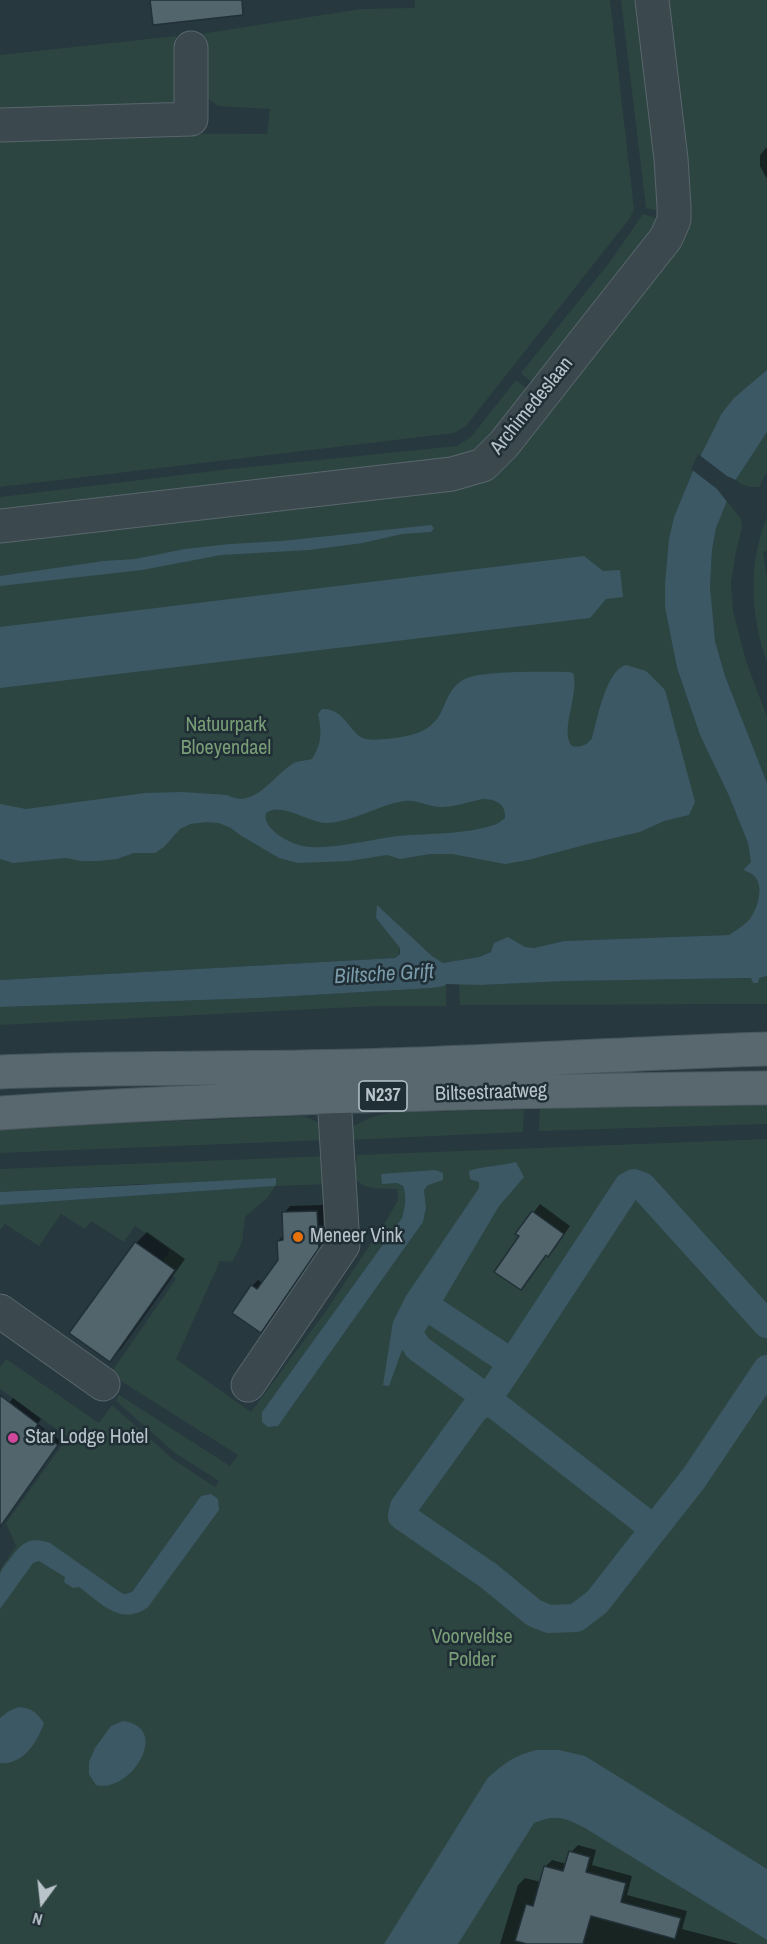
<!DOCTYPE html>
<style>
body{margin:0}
#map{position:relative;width:767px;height:1944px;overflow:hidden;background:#27383f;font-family:"Archivo Narrow",sans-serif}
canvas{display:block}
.north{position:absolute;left:12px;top:1872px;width:60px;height:60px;-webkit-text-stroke:4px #202e35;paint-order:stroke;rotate:195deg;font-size:16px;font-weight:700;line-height:24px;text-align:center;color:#b8c3ca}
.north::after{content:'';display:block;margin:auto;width:21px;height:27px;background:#b8c3ca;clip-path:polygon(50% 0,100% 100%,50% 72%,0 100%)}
</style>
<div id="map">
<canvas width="767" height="1944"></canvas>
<div class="north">N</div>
</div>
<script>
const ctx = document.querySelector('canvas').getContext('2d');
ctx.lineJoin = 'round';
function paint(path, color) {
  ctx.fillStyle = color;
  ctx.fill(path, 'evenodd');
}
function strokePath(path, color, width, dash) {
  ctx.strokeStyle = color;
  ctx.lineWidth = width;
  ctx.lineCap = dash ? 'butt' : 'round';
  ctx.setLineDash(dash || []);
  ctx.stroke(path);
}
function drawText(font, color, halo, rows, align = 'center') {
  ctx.font = font + ' "Archivo Narrow",sans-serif';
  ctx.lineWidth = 5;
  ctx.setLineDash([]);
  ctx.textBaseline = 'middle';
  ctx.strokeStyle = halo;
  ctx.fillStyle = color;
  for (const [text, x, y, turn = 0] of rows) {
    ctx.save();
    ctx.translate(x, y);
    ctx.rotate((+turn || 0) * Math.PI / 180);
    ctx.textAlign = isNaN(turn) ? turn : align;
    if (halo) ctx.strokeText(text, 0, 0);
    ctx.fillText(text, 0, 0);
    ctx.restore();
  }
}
paint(new Path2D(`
 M415,0H610L634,209L630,218L466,426L454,433L0,487V133L267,134L270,109L218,106L206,97L200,34L361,9L415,8Z
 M621,0H642L665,212L646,208Z
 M663,0H767V375L693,471L674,517L669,538L665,583V607L677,668L700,735L729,796L748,843L751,862L744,869L745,871C767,876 760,906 749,920C743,926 736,930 729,935L564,941L534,948L525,947L508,937L491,952L479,957L443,963L432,956L378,906L376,918L400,947L399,954L395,958L0,980V538L448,484L673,247Z
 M176,36L183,56L180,89L172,107L0,110V55Z
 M643,214L663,220L537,387L521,373L609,263Z
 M516,380L532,393L471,457L0,514V497L230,469L457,446L471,437Z
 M767,432V472L759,487H749L735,481Z
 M726,500L741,519L742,528L736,551L731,583L733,611L746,661L767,717V783L725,676L715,641L712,620L710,587L712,550L716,528Z
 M767,517V551L763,552L767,580V662C750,615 748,563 767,517Z
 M767,976V1004L460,1005L459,983L481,985L567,981L752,978L753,983H758V978Z
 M446,984V1006H376L0,1025V1007L260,998L432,988L444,986Z
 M767,1105V1124L539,1131L540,1108Z
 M524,1110L523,1132L348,1140L351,1127L372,1117L394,1112Z
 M303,1116L320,1123L327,1140L0,1153V1128Z
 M767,1139V1944H0V1570L16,1546L6,1523L68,1437L0,1389V1367L6,1359L99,1423L112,1405L174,1460L215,1487L219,1481L175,1453L116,1401L119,1395L230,1466L238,1455L110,1374L176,1279L159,1267L170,1250L135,1226L124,1242L91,1221L85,1229L61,1214L39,1246L5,1224L0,1230V1205L274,1186L276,1184H141L0,1192V1169L329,1156L332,1184L275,1186L268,1197L245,1217L242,1242L232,1262L220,1261L176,1359L251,1412L326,1311L386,1221L398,1200L397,1189C381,1188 357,1192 353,1171L356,1166L357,1155ZM397,1183L428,1185L424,1190L426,1208L423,1222L278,1426L268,1427L262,1412L402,1218C405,1207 407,1196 403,1186ZM210,1495L132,1605L120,1592L128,1594L132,1592L201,1496Z`), '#2d4540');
paint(new Path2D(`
 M767,370V432L735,481L716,528L712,550L710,587L715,641L725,676L767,783V976L759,978L758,983H753L751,978L567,981L481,985L446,984L444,986L432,988L260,998L0,1007V980L395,958L400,954V948L376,918L377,905L432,956L443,963L479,957L491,952L494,943L508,937L525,947L534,948L564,941L729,935C736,930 743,926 749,920C760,906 767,876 745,871L744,869L751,862L748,843L729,796L700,735L677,668L665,607V583L669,538L674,517L693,471L722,413L734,398Z
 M431,525L434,528L431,532L402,534L363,543L309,550L221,555L142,570L0,586V576L104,561L135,559L185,549L230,544L282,541Z
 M584,556L603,571L620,570L623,597L606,599L590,618L0,688V627Z
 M626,665L646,671L665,690L695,802L689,815L664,821L640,832L588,844L528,860L505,864L452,854H430L400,859L387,855L349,861L298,863L279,858L240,835L231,828L219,823L207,822L190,824L180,829L164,847L155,853H134L117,859L97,861H81L66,858L13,863L0,859V804L26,809L145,793L182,792L227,795C255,810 273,775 294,763C300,760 306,761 312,759C322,743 322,732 318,714L322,709C346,708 350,736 366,739C375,741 397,738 407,736C452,726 437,696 463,680C480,670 546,672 568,672L573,673C580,693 559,731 572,746C581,748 587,745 592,738C597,720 606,670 626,665ZM482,799C495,799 506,803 505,818C501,821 498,824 494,825C463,835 430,833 398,836C371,839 330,851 303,846C290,844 261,828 266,813C281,801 310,824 328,823C355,821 379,805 404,801C417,799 428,807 441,807C454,807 469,802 482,799Z
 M516,1162L524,1177L499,1206L415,1348L406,1346L402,1350L389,1386L383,1385L393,1322L406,1296L479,1188V1182L470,1179L469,1171C483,1166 501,1166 516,1162Z
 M435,1170L443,1173V1180L428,1185L424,1190L426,1208L423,1222L278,1426L268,1427L262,1422V1412L402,1218C405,1207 407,1196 403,1186L397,1183L382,1184L381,1174Z
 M276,1178V1184L275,1186L0,1205V1192Z
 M211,1494L218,1499L219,1510L148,1607C121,1627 101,1603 79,1587L73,1588L64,1582L65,1577L39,1561L33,1563L0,1609C0,1598 0,1586 0,1575C1,1569 6,1564 10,1559C22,1542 30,1536 50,1543L120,1592L125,1594L132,1592L201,1496Z
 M19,1707C32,1708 37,1713 44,1723C37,1743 23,1765 0,1763V1718L9,1711Z
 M123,1721C172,1727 131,1794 96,1785L89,1774V1762L95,1748L111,1726Z
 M536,1750H559L585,1756L767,1869V1940L585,1828C564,1817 556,1814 534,1823L458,1944H384L487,1779C504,1763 514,1756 536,1750Z`), '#3c5865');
paint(new Path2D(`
 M698,454L727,476L738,481L728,503L717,489L691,469Z`), '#27383f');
paint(new Path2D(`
 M767,147V179L760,166V155Z
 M540,1204L570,1226L555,1248L547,1254L528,1281L521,1288V1236L518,1233Z
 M323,1205L324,1240L267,1325L260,1331L252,1286L258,1280L263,1283L279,1261L278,1241L284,1235V1213L290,1206Z
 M147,1232L185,1259L121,1349L110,1360L72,1333L136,1243Z
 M13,1398L41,1419L38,1424L61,1441L0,1526V1415Z
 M578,1845L596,1850L592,1865L632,1876L627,1895L687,1911L682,1929L739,1944H533L526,1942L525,1944H500L518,1885L525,1878L541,1882L545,1867L552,1860L567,1864L571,1852Z`), '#0007');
strokePath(new Path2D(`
 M423,1304L512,1363L487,1400L474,1410L404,1507L402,1516L489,1576L534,1613L549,1619L576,1618L597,1602L654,1529
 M417,1312L406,1330L418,1348L477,1391L654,1529L694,1478L767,1369
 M514,1360L628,1186L634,1183L642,1186L767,1324`), '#3c5865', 28);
const building = new Path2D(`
 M150,0H242L243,15L153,25Z
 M317,1211L319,1248L261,1333L232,1313L251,1285L257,1289L278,1260L277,1241L283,1240L282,1212Z
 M532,1211L564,1234L548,1257L546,1255L521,1290L494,1272L519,1236L515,1234Z
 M135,1242L175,1270L110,1362L69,1333Z
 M0,1395L38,1424L35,1429L58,1445L0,1527Z
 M569,1851L590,1857L586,1872L626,1883L621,1902L681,1918L675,1939L591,1916L583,1944H527L515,1941L526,1904L533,1906L544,1866L563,1871Z`);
paint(building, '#52656c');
strokePath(building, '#223037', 1.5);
const minor = new Path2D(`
 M0,125L191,119V48
 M0,526L452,474L483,465L504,444L666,238L674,220V206L671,159L652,0
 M0,1311L103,1384
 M248,1385L343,1245L334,1097`);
const major = new Path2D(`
 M0,1072C118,1067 236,1069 354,1066C492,1063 629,1053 767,1049
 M0,1113C255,1096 511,1091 767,1088`);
strokePath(minor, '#59666d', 35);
strokePath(major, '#48555c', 35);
strokePath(minor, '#3b494f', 33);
strokePath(major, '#59686f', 33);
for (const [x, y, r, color] of [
 [298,1237,6,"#e8710a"],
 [13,1438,6,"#d1479c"]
]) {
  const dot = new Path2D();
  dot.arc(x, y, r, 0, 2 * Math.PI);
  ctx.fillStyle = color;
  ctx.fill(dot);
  strokePath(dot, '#202e35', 2);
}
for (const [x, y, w] of [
 [383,1096,48]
]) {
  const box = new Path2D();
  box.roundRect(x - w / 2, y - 15, w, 30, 4.5);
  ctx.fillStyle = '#202e35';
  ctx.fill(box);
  strokePath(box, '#b8c3ca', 1.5);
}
drawText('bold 18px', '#b8c3ca', null, [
 ["N237",383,1096]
]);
drawText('20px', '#b8c3ca', '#202e35', [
 ["Archimedeslaan",532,406,-51],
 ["Biltsestraatweg",491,1093,-2]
]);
drawText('20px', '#799e77', '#202e35', [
 ["Natuurpark",226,726],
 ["Bloeyendael",226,749],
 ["Voorveldse",472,1638],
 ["Polder",472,1661]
]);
drawText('20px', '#b8c3ca', '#202e35', [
 ["Meneer Vink",310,1237],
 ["Star Lodge Hotel",25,1438]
], 'left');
drawText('italic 21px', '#7a9caa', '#202e35', [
 ["Biltsche Grift",384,975,-3]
]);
</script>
